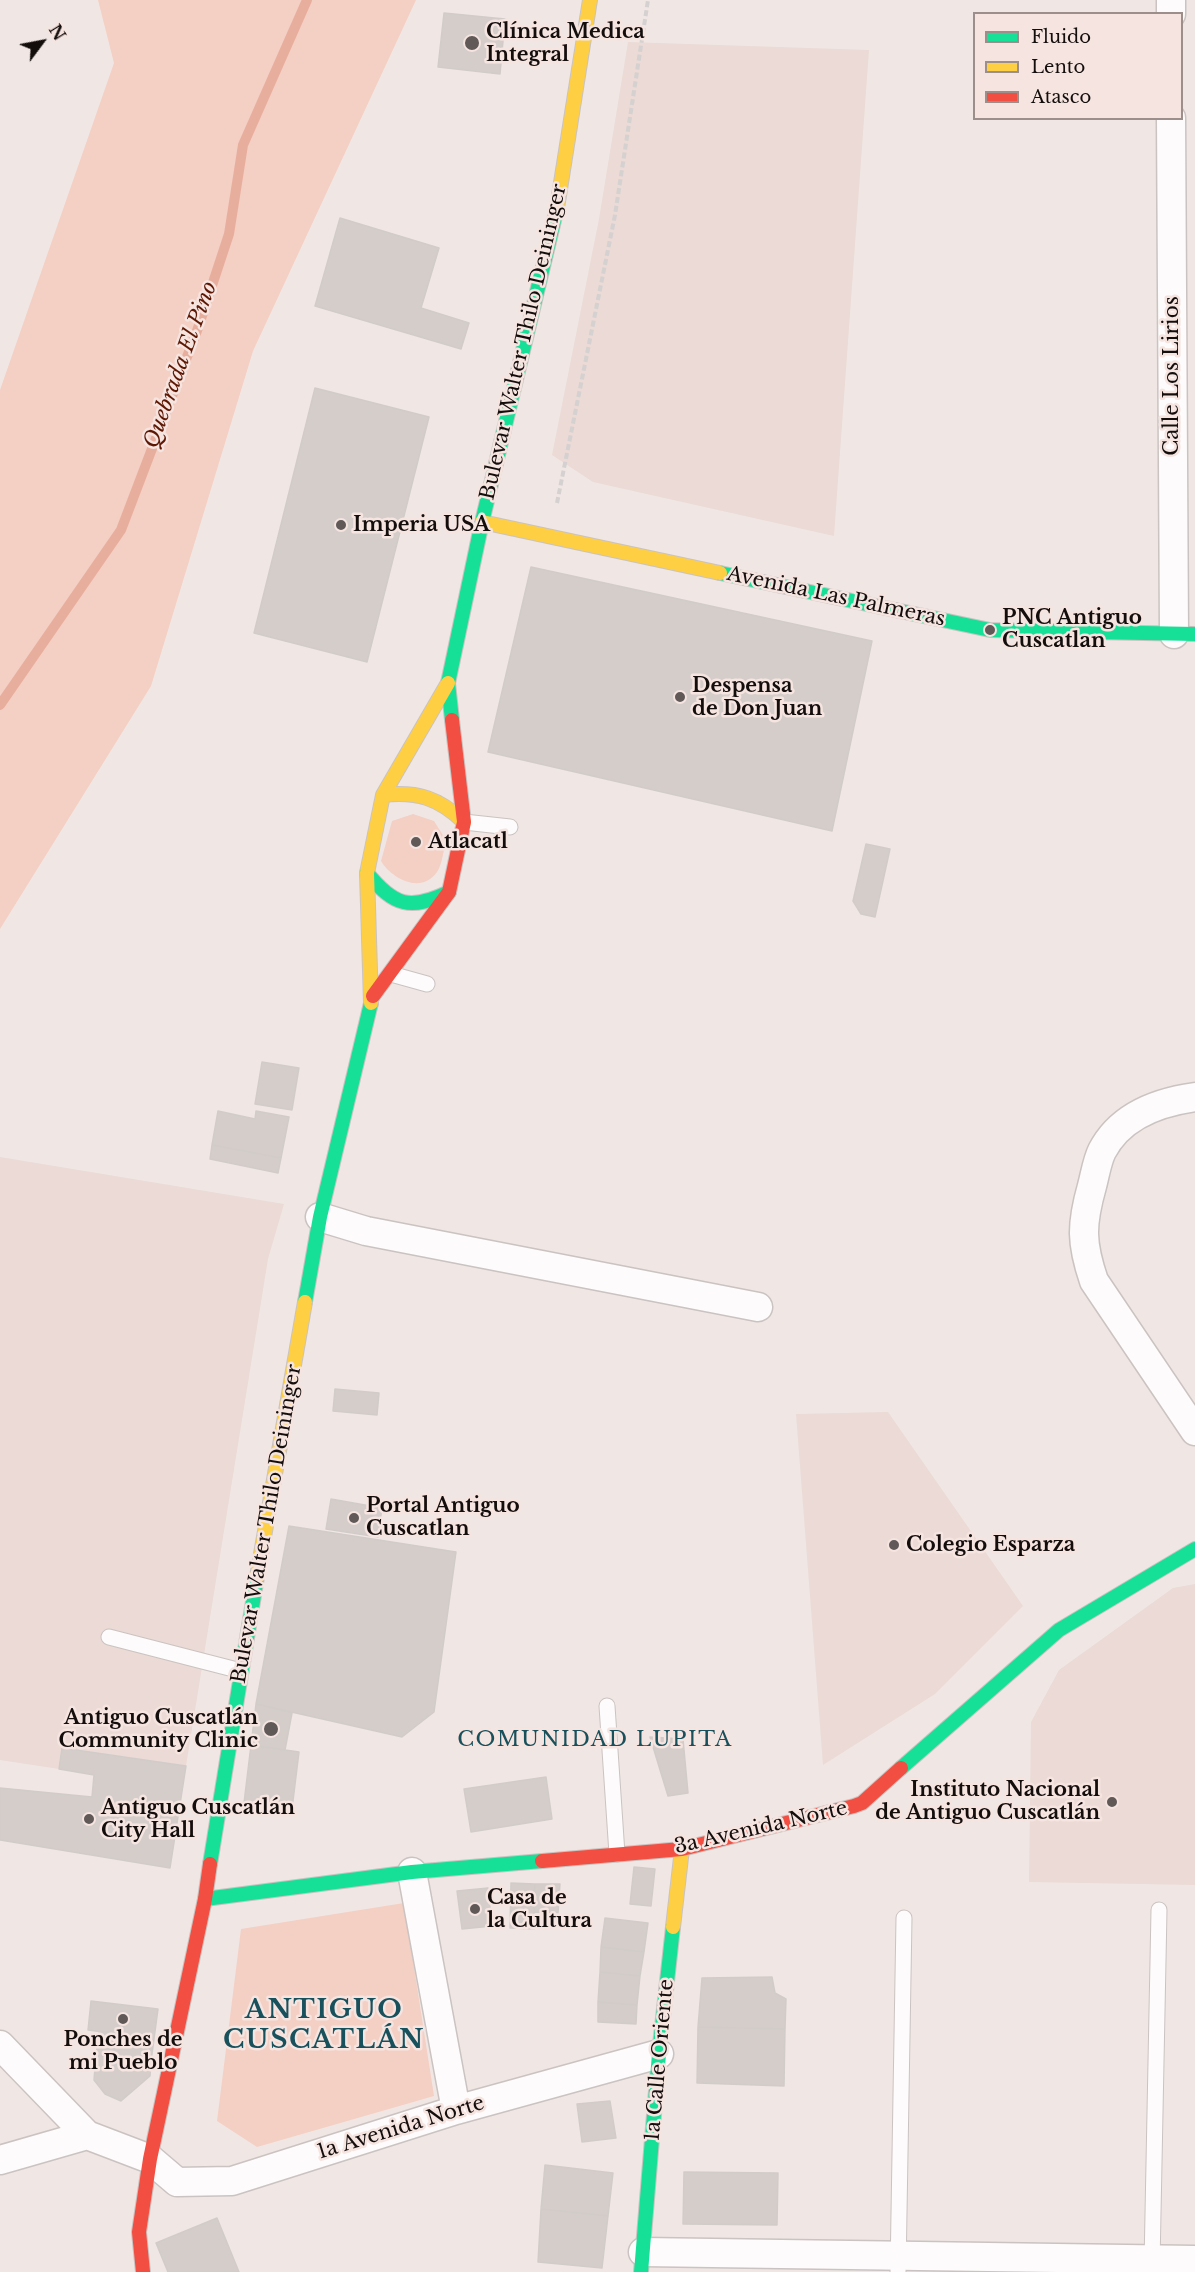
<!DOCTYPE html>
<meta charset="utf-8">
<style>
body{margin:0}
#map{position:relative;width:1195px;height:2272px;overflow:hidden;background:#f0e7e4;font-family:"Libre Baskerville",serif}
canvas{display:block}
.legend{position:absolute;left:973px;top:12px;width:210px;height:108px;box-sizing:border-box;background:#f5e4df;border:2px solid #9b8e8b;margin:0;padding:8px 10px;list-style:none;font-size:18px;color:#130d0c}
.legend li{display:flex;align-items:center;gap:12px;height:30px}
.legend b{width:30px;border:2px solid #9b8e8b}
.north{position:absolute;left:12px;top:12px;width:60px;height:60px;-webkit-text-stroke:4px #f5e4df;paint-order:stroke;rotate:58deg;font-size:16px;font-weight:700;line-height:24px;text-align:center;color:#130d0c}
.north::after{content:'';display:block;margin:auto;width:21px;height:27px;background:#130d0c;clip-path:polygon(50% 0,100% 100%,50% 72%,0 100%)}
</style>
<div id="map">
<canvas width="1195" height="2272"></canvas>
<ul class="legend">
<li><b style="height:8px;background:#16e098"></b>Fluido</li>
<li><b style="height:8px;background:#ffcf43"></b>Lento</li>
<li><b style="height:8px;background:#f24e42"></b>Atasco</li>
</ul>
<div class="north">N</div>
</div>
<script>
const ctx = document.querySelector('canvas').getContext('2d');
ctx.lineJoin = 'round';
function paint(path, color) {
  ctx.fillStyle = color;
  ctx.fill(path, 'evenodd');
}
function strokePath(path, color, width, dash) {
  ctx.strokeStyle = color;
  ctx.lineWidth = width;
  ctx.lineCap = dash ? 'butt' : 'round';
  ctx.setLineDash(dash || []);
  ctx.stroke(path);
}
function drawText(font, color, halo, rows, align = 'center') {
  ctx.font = font + ' "Libre Baskerville",serif';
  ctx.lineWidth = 5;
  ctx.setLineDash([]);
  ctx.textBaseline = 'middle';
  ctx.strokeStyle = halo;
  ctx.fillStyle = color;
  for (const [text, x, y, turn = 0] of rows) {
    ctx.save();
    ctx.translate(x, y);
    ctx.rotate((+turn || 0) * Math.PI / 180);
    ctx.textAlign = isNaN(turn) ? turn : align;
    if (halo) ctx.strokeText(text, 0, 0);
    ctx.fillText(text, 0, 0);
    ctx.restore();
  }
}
paint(new Path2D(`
 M628,42L869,50L834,536L593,482L552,455L599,219Z
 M0,1157L284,1204L268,1259L186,1766L62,1748L59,1769L0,1760Z
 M888,1412L1023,1606L935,1694L823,1765L796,1414Z
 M1195,1584V1885L1029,1882L1031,1722L1059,1670L1173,1588Z`), '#ebdad5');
paint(new Path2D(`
 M98,0H416L253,351L151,686L0,929V390L114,63Z
 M413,814L434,821L446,840C444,849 442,865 437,872C421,895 391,878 381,861L392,821Z
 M404,1903L434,2096L257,2147L217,2121L241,1929Z`), '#f4cfc4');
strokePath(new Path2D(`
 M0,705L121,530L198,328L229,234L243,145L307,0`), '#e8ae9d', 10);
const building = new Path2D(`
 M444,13L505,19L500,74L438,67Z
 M340,218L439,248L421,308L469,323L461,349L315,306Z
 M315,388L429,417L367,662L254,633Z
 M531,567L872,641L832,831L488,752Z
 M866,844L890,849L875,917L861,914L853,901Z
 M262,1062L299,1068L292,1110L255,1104Z
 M218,1111L255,1119L256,1111L289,1117L281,1158L212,1145Z
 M212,1145L281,1158L278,1173L210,1159Z
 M335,1389L379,1393L377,1415L333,1411Z
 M331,1499L382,1508L378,1537L326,1529Z
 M289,1526L456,1552L434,1712L402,1737L256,1704Z
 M256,1704L292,1713L285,1750L251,1745Z
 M650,1737L683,1739L688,1793L668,1796Z
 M251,1745L299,1752L292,1809L244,1803Z
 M62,1748L186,1766L170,1868L0,1840V1788L92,1797L94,1775L59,1769Z
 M546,1777L552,1819L471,1832L464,1789Z
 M634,1867L655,1869L651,1906L630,1904Z
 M511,1883L535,1884L534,1929L510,1928Z
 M535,1884H560L558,1913L534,1912Z
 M488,1888L492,1926L462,1929L457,1891Z
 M605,1918L648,1923L644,1952L601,1947Z
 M601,1947L644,1952L640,1976L600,1972Z
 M600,1972L640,1976L637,2005L598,2002Z
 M772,1977L775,1993L786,1999L785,2029L698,2027L702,1978Z
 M91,2001L158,2009L154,2039L88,2030Z
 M598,2002L637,2005L636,2024L598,2022Z
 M698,2027L785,2029L784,2086L697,2083Z
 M99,2031L154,2039L151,2062L96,2055Z
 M96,2055L151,2062L150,2076L121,2101L105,2094L94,2080Z
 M610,2101L616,2138L582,2142L577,2104Z
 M545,2165L613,2173L608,2216L541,2209Z
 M684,2172L778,2173L777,2225L683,2224Z
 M541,2209L608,2216L602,2268L538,2262Z
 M217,2218L239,2272H168L156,2243Z`);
paint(building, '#d4cdca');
strokePath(building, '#d2ccc9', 1.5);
const lane = new Path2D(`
 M464,822L510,827
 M391,974L427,984
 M109,1637L241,1671
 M607,1706L617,1854
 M1152,2264L1159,1910
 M898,2272L904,1918`);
const street = new Path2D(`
 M1171,0V14
 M1171,118L1174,634
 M1195,1097C1159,1102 1120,1116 1102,1151C1097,1161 1095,1175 1092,1186C1081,1225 1081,1243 1094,1281L1195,1431
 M320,1217L366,1231L758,1307
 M412,1872L456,2110
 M0,2045L87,2135L150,2159L177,2182L232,2181L456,2110L659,2054
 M0,2160L87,2135
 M643,2252L1195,2260`);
const fast = new Path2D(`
 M720,573L990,630L1195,634
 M452,720L448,683L482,522L557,208
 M367,873C394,906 410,911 449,892
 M305,1302L320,1217L371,1003
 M901,1768L1059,1630L1195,1549
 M210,1864L257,1577
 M205,1899L412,1872L542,1861
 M641,2272L659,2054L673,1927`);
const slow = new Path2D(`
 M557,208L590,0
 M482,522L720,573
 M383,795C417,791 439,798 464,822
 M371,1003L367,873L383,795L448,683
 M257,1577L305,1302
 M673,1927L682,1849`);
const jam = new Path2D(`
 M373,996L449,892L464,822L452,720
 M542,1861L682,1849L854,1806L862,1803L901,1768
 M143,2272L139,2232L150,2159L205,1899L210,1864`);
strokePath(lane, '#cac3c1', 17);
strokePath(street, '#cac3c1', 31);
strokePath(fast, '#cac3c1', 16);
strokePath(slow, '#cac3c1', 16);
strokePath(jam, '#cac3c1', 16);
strokePath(new Path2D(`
 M557,503L615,215L648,0`), '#d4d1d0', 4, [6, 3]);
strokePath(lane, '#fdfbfb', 15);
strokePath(street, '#fdfbfb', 28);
strokePath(fast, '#16e098', 14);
strokePath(slow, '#ffcf43', 14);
strokePath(jam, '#f24e42', 14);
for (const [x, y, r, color] of [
 [472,43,8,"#605958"],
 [341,525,6,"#605958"],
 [990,630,6,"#605958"],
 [680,697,6,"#605958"],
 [416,842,6,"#605958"],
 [354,1518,6,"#605958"],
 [894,1545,6,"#605958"],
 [271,1729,8,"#605958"],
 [1112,1802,6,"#605958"],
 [89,1819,6,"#605958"],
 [475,1909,6,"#605958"],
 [123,2019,6,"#605958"]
]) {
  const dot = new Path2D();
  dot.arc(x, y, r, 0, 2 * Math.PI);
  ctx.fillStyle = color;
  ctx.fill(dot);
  strokePath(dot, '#f5e4df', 2);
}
drawText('bold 20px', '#130d0c', '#f5e4df', [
 ["Clínica Medica",486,32],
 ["Integral",486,55],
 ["Imperia USA",353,525],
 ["PNC Antiguo",1002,618],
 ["Cuscatlan",1002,641],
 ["Despensa",692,686],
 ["de Don Juan",692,709],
 ["Atlacatl",428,842],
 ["Portal Antiguo",366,1506],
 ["Cuscatlan",366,1529],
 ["Colegio Esparza",906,1545],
 ["Antiguo Cuscatlán",258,1718,"right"],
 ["Community Clinic",258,1741,"right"],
 ["Instituto Nacional",1100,1790,"right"],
 ["de Antiguo Cuscatlán",1100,1813,"right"],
 ["Antiguo Cuscatlán",101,1808],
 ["City Hall",101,1831],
 ["Casa de",487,1898],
 ["la Cultura",487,1921],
 ["Ponches de",123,2040,"center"],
 ["mi Pueblo",123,2063,"center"]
], 'left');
drawText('20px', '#130d0c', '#f5e4df', [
 ["Bulevar Walter Thilo Deininger",524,342,-77],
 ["Calle Los Lirios",1172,376,-90],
 ["Avenida Las Palmeras",836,597,12],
 ["Bulevar Walter Thilo Deininger",267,1524,-80],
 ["3a Avenida Norte",761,1828,-13],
 ["1a Calle Oriente",660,2060,-85],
 ["1a Avenida Norte",401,2128,-17]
]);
drawText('italic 21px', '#5d1703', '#f5e4df', [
 ["Quebrada El Pino",181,365,-70]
]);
ctx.letterSpacing = '1.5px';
drawText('21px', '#18505c', '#f5e4df', [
 ["COMUNIDAD LUPITA",595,1740]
]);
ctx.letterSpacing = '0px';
ctx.letterSpacing = '1.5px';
drawText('bold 26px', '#18505c', '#f5e4df', [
 ["ANTIGUO",324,2011],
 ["CUSCATLÁN",324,2041]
]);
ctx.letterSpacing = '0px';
</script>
